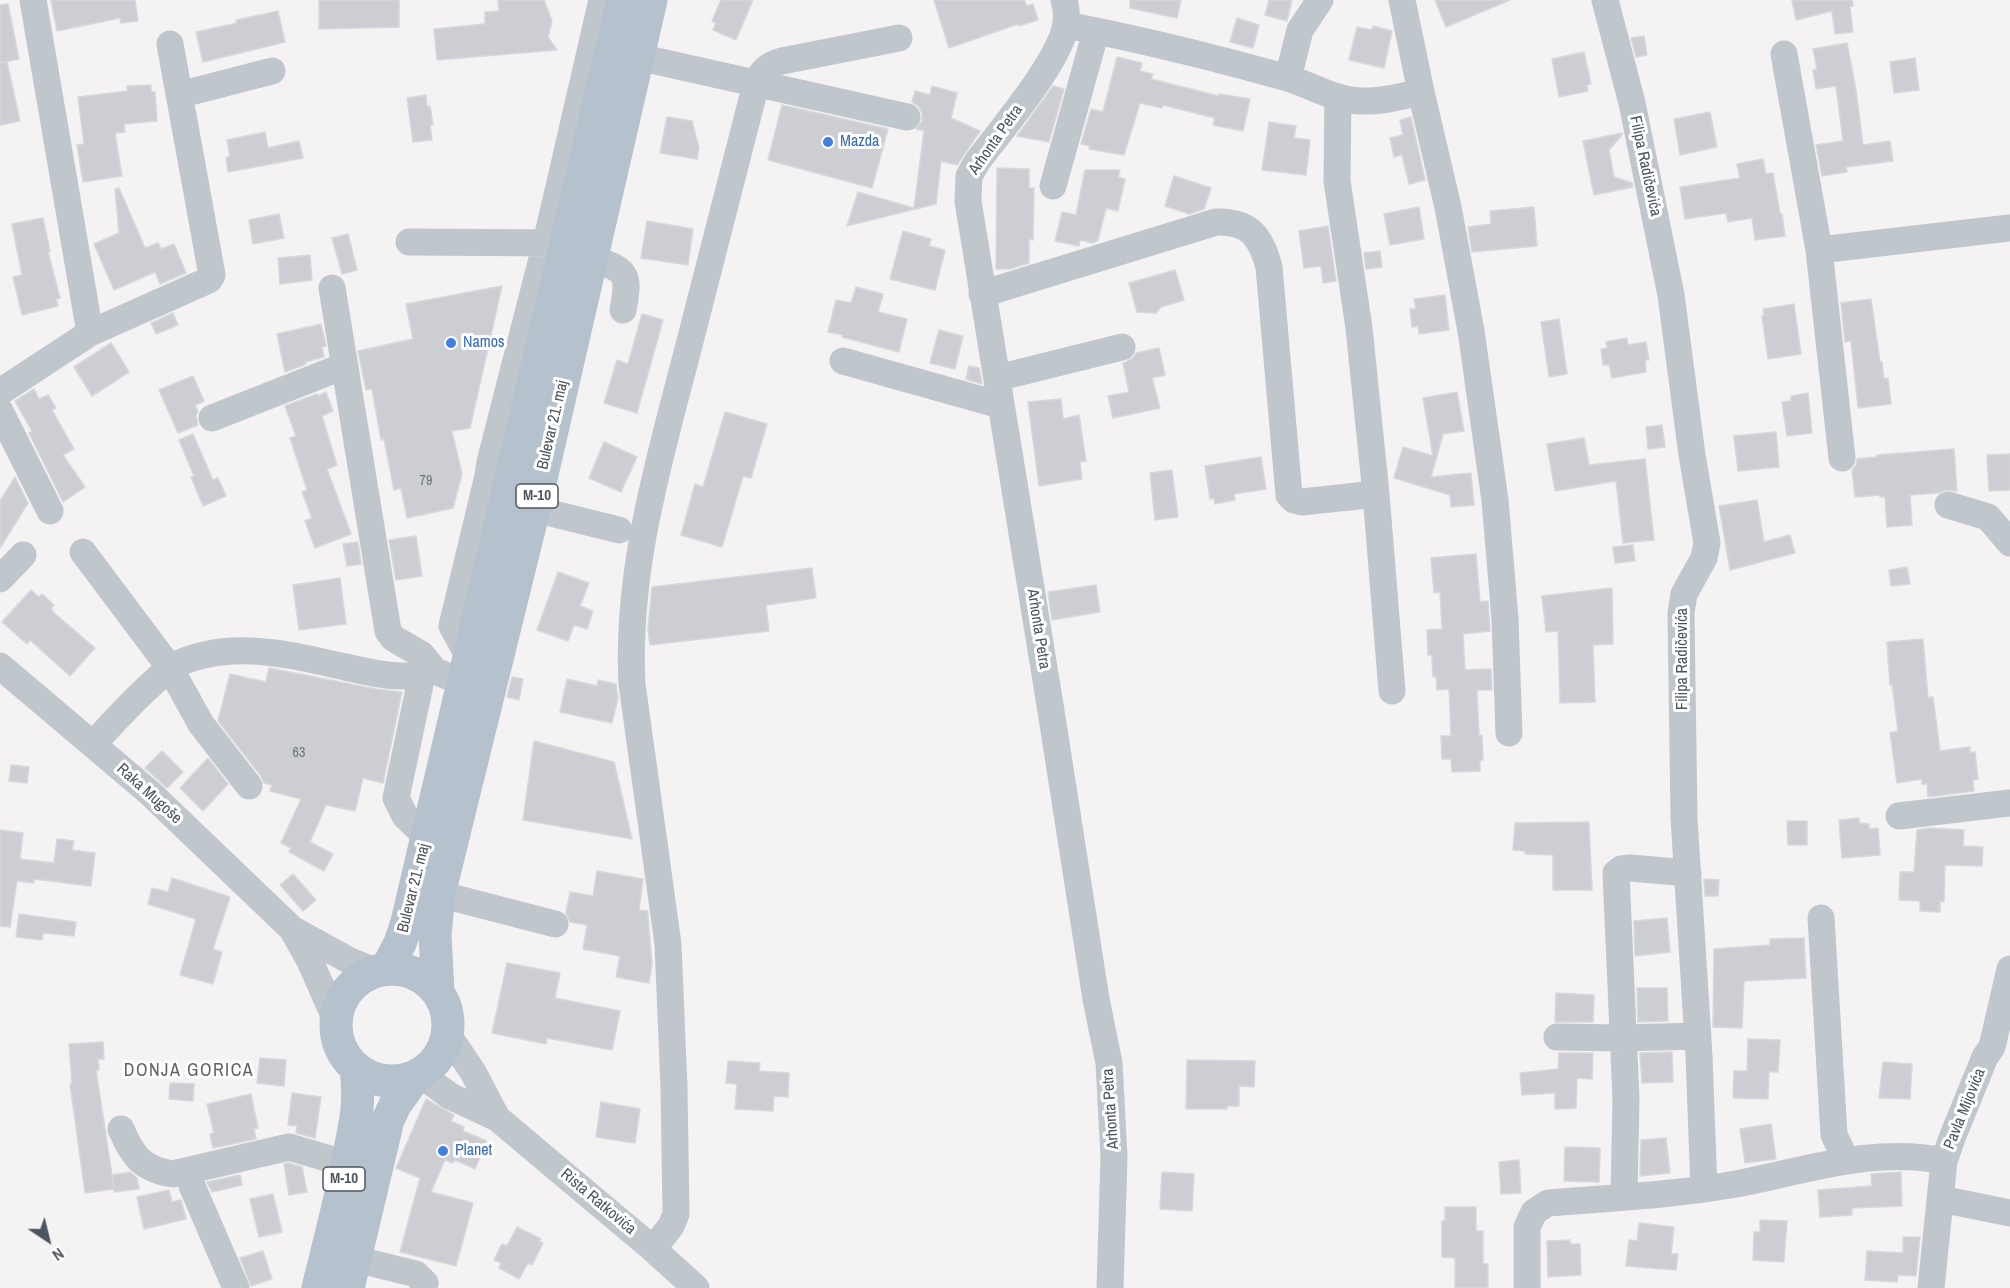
<!DOCTYPE html>
<meta charset="utf-8">
<style>
body{margin:0}
#map{position:relative;width:2010px;height:1288px;overflow:hidden;background:#f4f2f2;font-family:"Archivo Narrow",sans-serif}
canvas{display:block}
.north{position:absolute;left:18px;top:1210px;width:60px;height:60px;-webkit-text-stroke:4px #fff;paint-order:stroke;rotate:145deg;font-size:16px;font-weight:700;line-height:24px;text-align:center;color:#4c555d}
.north::after{content:'';display:block;margin:auto;width:21px;height:27px;background:#4c555d;clip-path:polygon(50% 0,100% 100%,50% 72%,0 100%)}
</style>
<div id="map">
<canvas width="2010" height="1288"></canvas>
<div class="north">N</div>
</div>
<script>
const ctx = document.querySelector('canvas').getContext('2d');
ctx.lineJoin = 'round';
function paint(path, color) {
  ctx.fillStyle = color;
  ctx.fill(path, 'evenodd');
}
function strokePath(path, color, width, dash) {
  ctx.strokeStyle = color;
  ctx.lineWidth = width;
  ctx.lineCap = dash ? 'butt' : 'round';
  ctx.setLineDash(dash || []);
  ctx.stroke(path);
}
function drawText(font, color, halo, rows, align = 'center') {
  ctx.font = font + ' "Archivo Narrow",sans-serif';
  ctx.lineWidth = 6;
  ctx.setLineDash([]);
  ctx.textBaseline = 'middle';
  ctx.strokeStyle = halo;
  ctx.fillStyle = color;
  for (const [text, x, y, turn = 0] of rows) {
    ctx.save();
    ctx.translate(x, y);
    ctx.rotate((+turn || 0) * Math.PI / 180);
    ctx.textAlign = isNaN(turn) ? turn : align;
    if (halo) ctx.strokeText(text, 0, 0);
    ctx.fillText(text, 0, 0);
    ctx.restore();
  }
}
const building = new Path2D(`
 M51,0H135L138,21L121,23L120,18L57,31Z
 M319,0H399V27L319,29Z
 M498,0H544L552,21L548,37L557,50L437,60L434,29L485,24V12L499,11Z
 M721,0H753L736,40L713,30L716,23L712,21Z
 M934,0H1024L1027,6L1033,4L1038,20L1019,26L1018,24L949,48Z
 M1130,0H1181L1177,18L1130,8Z
 M1269,0H1292L1287,21L1265,15Z
 M1435,0H1510L1446,27Z
 M1792,0H1852L1853,6L1850,7L1853,32L1835,34L1832,11L1796,20Z
 M8,4L19,59L0,63V5Z
 M278,11L285,42L203,62L196,32L237,23L236,20Z
 M1237,18L1259,25L1253,48L1230,42Z
 M1373,26L1392,31L1384,68L1349,60L1357,27L1372,30Z
 M1644,36L1647,55L1636,57L1631,38Z
 M1847,43L1856,90L1863,145L1890,141L1893,161L1846,167L1847,172L1822,176L1816,145L1843,141L1836,86L1816,89L1813,70L1817,69L1813,49Z
 M1584,52L1591,84L1587,85L1588,91L1559,97L1552,59Z
 M1117,57L1142,63L1140,71L1153,74L1151,79L1219,96V94L1250,99L1243,131L1213,125L1215,118L1163,105L1162,108L1140,103L1124,155L1089,149L1090,146L1081,144L1091,109L1103,112Z
 M1915,58L1919,90L1894,93L1890,62Z
 M7,62L20,121L0,125V63Z
 M151,85V92H155L157,121L124,124L125,132L115,133L122,176L83,182L77,145L84,144L78,97L128,91L127,86Z
 M932,86L957,93L951,118L980,131L957,165L941,161L936,204L847,226L858,192L914,208L924,131L916,129L922,121V113L918,106L912,102L915,91L930,95Z
 M1053,86L1064,89L1049,142L1017,136Z
 M426,95L427,107L430,106L433,125H430L432,140L413,142L407,98Z
 M782,105L888,129L872,188L768,160Z
 M1710,112L1717,147L1680,155L1674,119Z
 M667,117L692,121L699,148L697,159L660,153Z
 M1411,117L1425,180L1409,184L1402,155L1394,157L1390,138L1403,135L1400,120Z
 M1269,122L1296,126L1294,138L1310,140L1306,175L1262,170Z
 M265,132L268,148L299,141L303,158L228,172L226,158L230,156L227,140Z
 M1622,133V135L1609,150L1614,177L1632,183L1633,187L1594,195L1583,141Z
 M1763,159L1766,174L1773,173L1780,214H1782L1785,236L1755,240L1752,218L1728,222L1726,213L1685,219L1680,187L1740,178L1737,164Z
 M997,168L1029,169V188H1034L1033,240L1029,239V263L1010,269H996Z
 M1085,170H1120L1118,177L1125,179L1118,211L1106,208L1098,240L1093,243L1080,240L1079,246L1055,241L1062,212L1076,215Z
 M1174,176L1211,188L1204,209L1189,214L1165,206Z
 M119,188L145,248L158,243L161,249L174,244L186,273L160,284L155,272L114,290L94,244L119,233L115,189Z
 M1419,207L1424,239L1390,245L1384,214Z
 M1534,207L1537,246L1472,252L1468,227L1491,224L1490,211Z
 M279,214L284,238L253,244L249,220Z
 M43,218L50,251L48,252L60,298L56,299L58,306L22,315L13,277L22,275L12,224Z
 M647,221L693,229L688,265L641,258Z
 M1328,226L1336,281L1323,283L1321,266L1304,268L1299,231Z
 M903,231L931,239L929,246L945,250L935,290L890,279Z
 M348,234L357,270L342,274L332,238Z
 M1380,251L1382,267L1366,269L1364,253Z
 M310,255L312,280L280,284L278,258Z
 M1175,270L1184,300L1161,307L1156,313L1137,312L1129,283Z
 M502,286L470,428L452,431L462,474L453,508L407,518L401,488L394,490L384,439L381,440L372,389L366,390L358,351L413,339L406,304Z
 M856,287L883,294L878,312L907,319L899,352L842,337L843,335L828,332L836,300L851,303Z
 M1445,295L1449,330L1419,334L1418,326L1412,327L1410,309H1416L1414,299Z
 M1871,299L1880,362H1882L1884,379L1888,378L1891,404L1858,408L1851,341L1845,342L1841,303Z
 M1794,304L1801,354L1768,359L1762,316H1764L1763,309Z
 M173,313L178,325L156,334L151,323Z
 M642,314L663,320L637,413L604,403L617,360L628,364Z
 M1559,319L1567,374L1549,377L1541,322Z
 M321,324L326,346L322,347L324,357L305,362L306,364L285,372L277,334Z
 M939,330L963,336L955,369L930,363Z
 M1627,338L1628,345L1646,342L1649,360H1645L1646,372L1612,378L1609,365H1603L1601,349L1607,348L1606,342Z
 M111,343L129,372L92,396L74,367Z
 M1159,348L1165,375L1152,378L1160,408L1113,418L1108,396L1129,392L1123,363L1132,359L1136,353Z
 M969,366L979,368L982,384L966,379Z
 M193,376L204,401L195,405L198,411L196,416L198,425L178,433L159,390Z
 M34,389L39,399L48,395L56,408L52,410L74,449L63,455L85,487L63,502L29,433L32,431L15,401Z
 M326,392L333,411L322,416L337,465L327,469L351,534L315,548L305,521L312,518L302,492L307,490L290,438L296,436L285,406L317,394L318,396Z
 M1457,392L1464,431L1443,434L1431,477L1471,473L1474,505L1451,507L1450,495L1394,478L1403,447L1433,456L1423,398Z
 M1808,393L1812,433L1787,436L1782,402L1791,401V396Z
 M1061,399L1063,419L1079,415L1086,461L1080,462L1082,479L1039,486L1028,402Z
 M725,412L767,424L751,478L743,476L722,547L681,535L695,484L703,487Z
 M1662,425L1665,447L1648,449L1646,427Z
 M1776,432L1779,467L1738,471L1734,436Z
 M193,434L213,480L218,478L226,496L203,506L191,477L194,476L179,440Z
 M1584,438L1589,465L1645,459L1654,540L1623,543L1616,481L1555,491L1547,444Z
 M604,442L637,457L621,492L589,478Z
 M1954,449L1957,491L1945,490L1938,493L1910,495L1912,525L1887,527L1885,497H1880V495L1855,497L1852,470L1856,465L1857,459L1877,457V455Z
 M2010,454V490L1989,491L1987,455Z
 M1261,457L1266,489L1234,494L1235,500L1215,504L1214,498L1210,499L1205,466Z
 M1172,470L1178,517L1155,520L1150,473Z
 M15,477L28,503L0,548V501Z
 M1757,500L1764,542L1790,535L1795,553L1730,570L1719,506Z
 M416,536L422,576L396,580L389,540Z
 M358,542L361,564L347,566L343,544Z
 M1633,545L1635,561L1615,563L1613,547Z
 M1476,554L1480,602L1488,601L1490,631L1463,634L1465,670L1491,669L1492,690H1477L1479,736L1482,735L1483,760H1480V771L1452,772L1451,759H1442L1441,736H1451L1449,689L1437,690L1436,676L1433,677L1432,655H1428L1427,630L1442,629L1440,592L1434,593L1431,558Z
 M1907,567L1910,584L1891,586L1889,570Z
 M812,568L816,598L766,605L769,631L650,645L648,629L652,587Z
 M558,572L589,583L580,606L593,611L587,629L574,625L568,641L537,630Z
 M340,578L346,624L299,630L293,585Z
 M1096,585L1100,612L1052,620L1048,592Z
 M1612,588L1613,644L1593,645L1595,702L1560,703L1558,631L1546,632L1542,596Z
 M31,590L39,597L42,594L54,605L51,608L54,613L95,648L70,676L30,640L27,644L2,622Z
 M1923,639L1928,698L1933,697L1940,751L1970,747V753L1975,752L1978,779L1973,780L1974,791L1928,797L1927,784H1922V779L1897,783L1890,733L1898,731L1892,684L1890,685L1887,642Z
 M269,668L376,689L402,692L383,783L363,778L355,811L326,805L310,842L333,854L324,871L289,852L291,848L281,843L301,799L270,791L272,785L264,783L261,776L218,721L230,674L266,682Z
 M512,677L523,679L519,700L507,697Z
 M567,679L597,686L598,680L616,684L618,698L612,723L560,712Z
 M534,741L614,762L632,839L523,820Z
 M162,751L183,772L167,788L145,768Z
 M208,758L228,784L203,811L180,788Z
 M11,765L29,767L27,783L9,781Z
 M1859,818V823L1869,824V829L1878,828L1880,855L1842,858L1839,820Z
 M1787,821H1807V845H1788Z
 M1589,822L1592,890H1553V855L1525,854V851L1513,850L1515,823Z
 M1931,828L1964,830L1963,846L1983,847L1982,866L1945,865L1944,902L1940,901V912L1920,911V901L1899,900L1900,872H1914L1917,830Z
 M0,830L23,833L20,859L54,863L57,839L74,841L72,850L95,853L91,886L34,879V883L17,881L10,927L0,926Z
 M597,871L643,879L639,910L648,911V917L652,964L649,983L616,977L620,956L583,949L587,925L570,922L566,913L570,892L593,896Z
 M293,874L316,900L303,911L280,885Z
 M172,878L230,897L213,949L222,952L213,984L180,975L196,919L148,904L152,888L168,892Z
 M1704,879L1719,880L1718,896H1705Z
 M19,914L76,922L74,936L43,933L42,940L16,937Z
 M1667,918L1670,952L1635,956L1634,921Z
 M1804,938L1806,978L1744,981L1742,1028L1713,1027L1714,949L1770,945V939Z
 M507,963L560,973L555,998L620,1011L612,1050L547,1038L546,1044L492,1033Z
 M1637,988H1667L1668,1021L1638,1022Z
 M1556,993L1594,995L1593,1022H1555Z
 M1748,1039L1780,1040L1778,1072H1769L1768,1099L1733,1098L1734,1071H1747Z
 M103,1042L104,1059H98L99,1070H96L114,1188L112,1175L130,1172L137,1178L139,1189L114,1192V1189L85,1193L70,1084H72L69,1044Z
 M1672,1052L1673,1082L1642,1083L1640,1053Z
 M1559,1053H1593L1592,1079L1577,1078L1576,1108L1555,1109V1093L1522,1095L1520,1073L1558,1069Z
 M260,1058L286,1060L284,1086L257,1083Z
 M1187,1060L1255,1061L1254,1087L1239,1086V1106H1227V1109H1186Z
 M728,1061L760,1063L759,1071L789,1073L788,1097L774,1096L773,1111L735,1109L737,1084L726,1083Z
 M1883,1062L1912,1064L1910,1099L1879,1098Z
 M170,1083L194,1084L193,1101L169,1099Z
 M292,1093L321,1097L315,1138L296,1133L297,1126L288,1125Z
 M251,1094L258,1128L254,1129L256,1139L213,1148L210,1134L214,1133L207,1104Z
 M426,1099L454,1115L451,1121L464,1127L463,1131L487,1141L475,1169L455,1160L453,1163L445,1160L431,1192L473,1203L456,1266L400,1252L420,1178L396,1168Z
 M601,1102L640,1109L635,1143L596,1137Z
 M1771,1124L1776,1159L1745,1163L1740,1129Z
 M1666,1138L1670,1173L1640,1176L1641,1140Z
 M1565,1147L1600,1148L1599,1182L1564,1181Z
 M1519,1160L1521,1193L1501,1194L1499,1162Z
 M289,1163L302,1167L307,1192L289,1195L284,1164Z
 M1162,1172L1194,1174L1192,1211L1160,1209Z
 M1901,1172L1902,1206L1852,1208V1215L1820,1217L1818,1190L1872,1186L1871,1174Z
 M240,1175L242,1185L212,1192L207,1182Z
 M169,1190L172,1202L181,1200L186,1219L144,1229L137,1197Z
 M273,1194L282,1232L259,1237L250,1199Z
 M1445,1207H1476V1231H1483V1264H1488V1288H1455V1258L1442,1257V1221H1445Z
 M1760,1220L1787,1221L1784,1262L1753,1260L1754,1232H1760Z
 M1639,1223L1674,1227L1671,1254H1678L1676,1270L1626,1266L1629,1240L1637,1241Z
 M517,1227L541,1239L539,1241L543,1243L532,1265L528,1263L519,1279L499,1268L501,1263L494,1260L502,1244L507,1246Z
 M1903,1237H1920L1916,1276L1898,1275L1897,1282L1865,1280L1867,1251L1903,1253Z
 M1570,1240V1244H1580L1581,1275L1548,1277L1547,1241Z
 M263,1251L272,1279L251,1286L240,1258Z`);
paint(building, '#cdced3');
strokePath(building, '#d7d8dc', 1.5);
strokePath(new Path2D(`
 M33,0L90,333
 M1064,0C1066,7 1067,15 1066,23C1062,59 1000,131 977,162L969,176L968,201L1051,711L1096,999L1109,1063L1114,1157L1110,1288
 M1402,0L1421,92L1448,207L1471,331L1495,500L1505,619L1509,733
 M1605,0L1632,103L1671,295L1692,455L1707,543L1704,558L1684,594L1681,613L1684,818L1699,1056L1704,1189
 M1066,25C1140,39 1212,57 1284,77C1310,84 1335,101 1362,101C1382,102 1402,96 1421,92
 M1784,54L1819,250L1842,458
 M638,57L907,117
 M1288,78L1300,30L1320,0
 M179,95L272,71
 M1338,97L1337,181L1359,328L1376,494L1392,691
 M1053,186L1096,31
 M409,242L562,243
 M1819,250L2010,228
 M592,258C627,271 630,272 623,310
 M332,288L388,631L393,638L422,655L435,671L464,683
 M982,294L1216,222C1250,221 1261,237 1269,267L1289,495L1294,500L1302,502L1376,494
 M843,361L1000,405
 M997,378L1122,347
 M0,392L90,333L209,280L212,275L170,44
 M0,411L50,511
 M212,418L344,366
 M1948,505L1988,517L2010,543
 M534,509L619,530
 M83,552L170,668L201,724L249,786
 M0,579L23,555
 M469,657L452,626L488,476L490,462L546,243L602,0
 M0,666L150,793L292,929L310,961L336,1020
 M422,675L396,798L405,816L427,837
 M93,744C113,723 132,701 154,682C159,677 165,671 171,667C227,638 287,654 345,667C376,674 404,681 435,671
 M1899,816L2010,803
 M439,894L555,924
 M1821,918L1834,1135L1846,1160
 M292,929L350,961L375,971
 M448,1035L473,1072L497,1118
 M1557,1037L1623,1038L1698,1036
 M420,1074L450,1096L497,1118L653,1249L696,1288
 M121,1129C133,1157 142,1169 173,1174L289,1147L347,1164
 M192,1186L236,1288
 M1624,1197L1626,1099L1616,873L1621,869L1630,868L1688,873
 M1941,1199L2010,1213
 M653,1249L671,1226L676,1214L674,1087L668,944L632,684C626,571 659,461 687,353C710,264 733,174 756,84C762,71 767,65 782,61L899,38
 M355,1259L416,1274L425,1283L423,1288
 M1527,1288V1227L1534,1212L1548,1203C1611,1198 1674,1195 1736,1184C1805,1171 1874,1146 1944,1161
 M1931,1288L1944,1161L1952,1138L1985,1057L1992,1047L2010,969`), '#bfc6cc', 27);
strokePath(new Path2D(`
 M387,968L400,943L407,922L623,0
 M336 1025a56 56 0 1 1 112 0a56 56 0 1 1-112 0Z
 M438,992L435,935L439,894L534,509L651,0
 M318,1288C328,1247 339,1206 347,1165C354,1128 361,1107 356,1068
 M348,1288L388,1120L395,1105L415,1077`), '#b5c2cd', 33);
for (const [x, y, r, color] of [
 [828,142,6,"#3f7fe0"],
 [451,343,6,"#3f7fe0"],
 [443,1151,6,"#3f7fe0"]
]) {
  const dot = new Path2D();
  dot.arc(x, y, r, 0, 2 * Math.PI);
  ctx.fillStyle = color;
  ctx.fill(dot);
  strokePath(dot, '#fff', 2);
}
drawText('14px', '#6c737a', null, [
 ["79",426,481],
 ["63",299,753]
]);
for (const [x, y, w] of [
 [537,496,42],
 [344,1179,42]
]) {
  const box = new Path2D();
  box.roundRect(x - w / 2, y - 12, w, 24, 4.5);
  ctx.fillStyle = '#fff';
  ctx.fill(box);
  strokePath(box, '#4c555d', 1.5);
}
drawText('bold 15px', '#4c555d', null, [
 ["M-10",537,496],
 ["M-10",344,1179]
]);
drawText('16px', '#4c555d', '#fff', [
 ["Arhonta Petra",996,140,-55],
 ["Filipa Radičevića",1645,166,78],
 ["Bulevar 21. maj",553,425,-77],
 ["Arhonta Petra",1038,629,81],
 ["Filipa Radičevića",1683,659,-90],
 ["Raka Mugoše",149,794,42],
 ["Bulevar 21. maj",414,888,-76],
 ["Arhonta Petra",1111,1109,-94],
 ["Pavla Mijovića",1965,1109,-68],
 ["Rista Ratkovića",598,1202,40]
]);
drawText('16px', '#366cbe', '#fff', [
 ["Mazda",840,142],
 ["Namos",463,343],
 ["Planet",455,1151]
], 'left');
ctx.letterSpacing = '1.5px';
drawText('18px', '#5f6266', '#fff', [
 ["DONJA GORICA",189,1071]
]);
ctx.letterSpacing = '0px';
</script>
